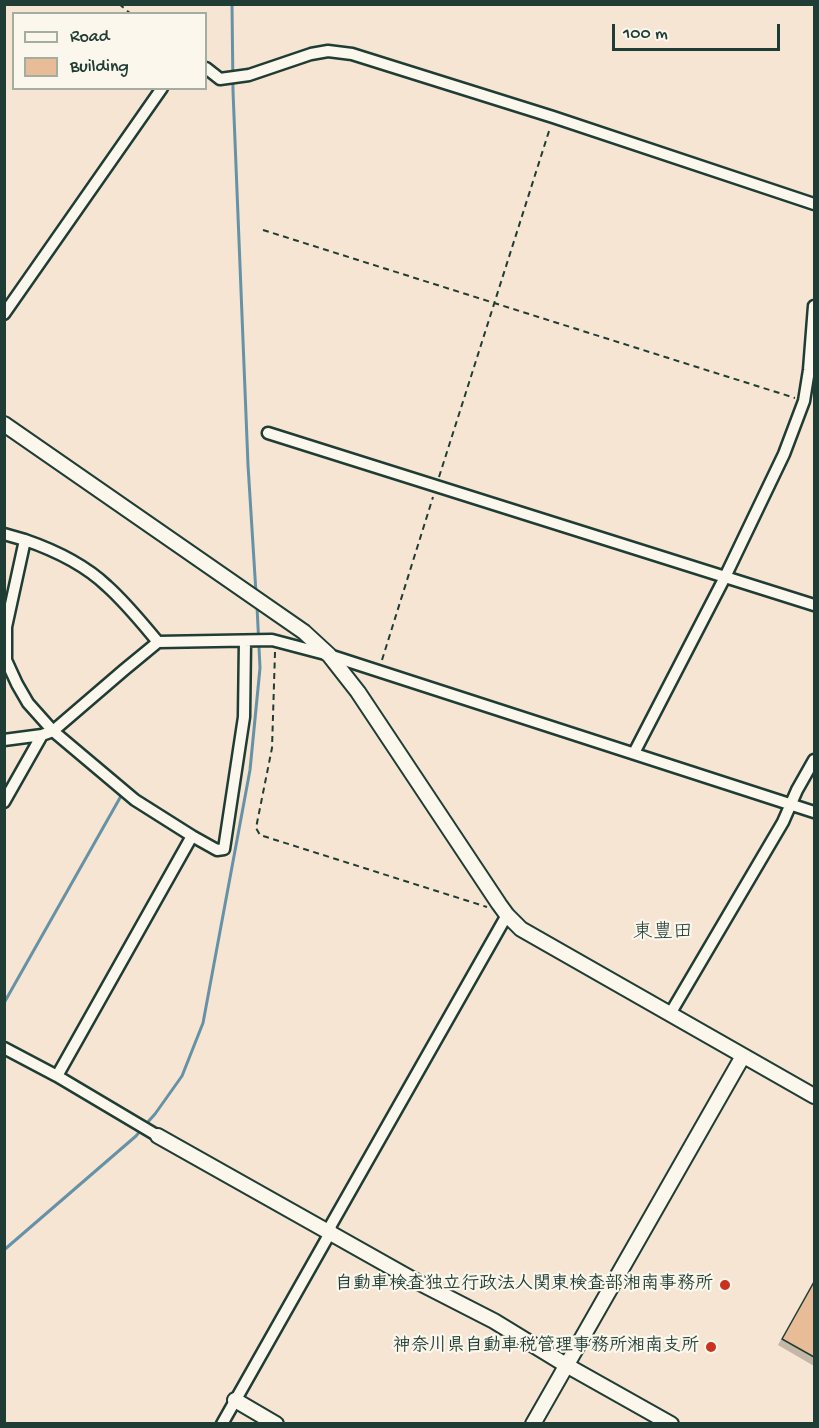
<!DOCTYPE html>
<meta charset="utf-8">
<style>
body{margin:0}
#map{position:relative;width:819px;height:1428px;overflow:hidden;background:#f5e5d2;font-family:"Gochi Hand",sans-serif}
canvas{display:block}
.frame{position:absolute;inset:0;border:6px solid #1f3d34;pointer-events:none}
.legend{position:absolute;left:12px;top:12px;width:195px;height:78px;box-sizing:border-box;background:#fbf7ec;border:2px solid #a3ada2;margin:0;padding:8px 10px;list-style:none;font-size:18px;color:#1f3d34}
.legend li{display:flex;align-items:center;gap:12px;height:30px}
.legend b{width:30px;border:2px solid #a3ada2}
.scale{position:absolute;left:612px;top:24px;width:168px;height:27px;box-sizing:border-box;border:3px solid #1f3d34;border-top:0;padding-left:8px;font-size:18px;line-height:21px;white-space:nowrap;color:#1f3d34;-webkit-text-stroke:4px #fbf7ec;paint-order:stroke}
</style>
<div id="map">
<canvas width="819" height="1428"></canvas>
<div class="frame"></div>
<ul class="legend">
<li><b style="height:8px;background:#fbf7ec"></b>Road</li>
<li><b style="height:16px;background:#e7bc97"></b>Building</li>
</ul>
<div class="scale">100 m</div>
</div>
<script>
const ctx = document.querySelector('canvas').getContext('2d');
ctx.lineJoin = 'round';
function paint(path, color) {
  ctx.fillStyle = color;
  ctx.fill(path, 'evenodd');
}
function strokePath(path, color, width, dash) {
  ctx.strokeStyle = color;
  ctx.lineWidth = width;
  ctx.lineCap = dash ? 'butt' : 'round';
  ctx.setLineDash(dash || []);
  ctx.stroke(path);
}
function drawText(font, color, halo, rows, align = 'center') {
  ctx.font = font + ' "Gochi Hand","Klee One",sans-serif';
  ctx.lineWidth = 4.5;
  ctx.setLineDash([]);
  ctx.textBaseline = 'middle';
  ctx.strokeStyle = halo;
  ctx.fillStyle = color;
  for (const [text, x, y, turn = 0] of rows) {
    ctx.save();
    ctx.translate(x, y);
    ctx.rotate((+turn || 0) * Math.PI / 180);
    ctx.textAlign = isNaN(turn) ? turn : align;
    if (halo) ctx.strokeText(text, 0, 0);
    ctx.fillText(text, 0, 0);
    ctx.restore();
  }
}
paint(new Path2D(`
 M814,1280V1366L778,1345Z`), '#0003');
strokePath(new Path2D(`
 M232,4L233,91L248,465L256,593
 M4,1003L121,796
 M146,1124L155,1114L182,1076L203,1023L250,770L260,668L257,606
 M4,1250L136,1136L142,1129`), '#6692a7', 3);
const building = new Path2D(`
 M814,1282V1357L782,1339Z`);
paint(building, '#e7bc97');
strokePath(building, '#1f3d34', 1.5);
const minor = new Path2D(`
 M206,68L220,79L249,75L311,54L328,51L352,54L553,117L814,204
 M4,314L162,88
 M268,433L814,605
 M4,534L25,540
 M4,740L42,735
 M634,753L725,577L784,454L804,401L809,370L814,306
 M4,802L42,735L53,731L124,670L158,642L272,640L329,655L814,812
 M192,836L217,850L224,849L244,717L245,641
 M670,1014L783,822L797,790L814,760
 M4,1048L57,1076L158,1136
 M57,1076L192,836L135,800L53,731L28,703L17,684L6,660V627L25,540C54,550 84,564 107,586C126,603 142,623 158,642
 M222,1424L330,1233L331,1225L507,915`);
const tertiary = new Path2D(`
 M4,424L304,632L329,655L358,692L499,904L507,915L521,929L814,1096
 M158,1136L412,1279L494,1321L566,1365L671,1424
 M235,1400L276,1424
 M533,1424L743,1056`);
strokePath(minor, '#1f3d34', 15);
strokePath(tertiary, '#1f3d34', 18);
strokePath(new Path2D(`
 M119,4L131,14
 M263,230L795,398
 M439,477L550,128
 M275,652L272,748L256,828L260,835L487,907
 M382,660L433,497`), '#1f3d34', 2, [6, 4.5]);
strokePath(minor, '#fbf7ec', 10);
strokePath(tertiary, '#fbf7ec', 14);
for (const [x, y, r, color] of [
 [725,1285,6,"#c8321e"],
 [711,1347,6,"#c8321e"]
]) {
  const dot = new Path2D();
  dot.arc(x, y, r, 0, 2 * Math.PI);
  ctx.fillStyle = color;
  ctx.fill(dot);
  strokePath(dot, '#fbf7ec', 2);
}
drawText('bold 18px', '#1f3d34', '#fbf7ec', [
 ["自動車検査独立行政法人関東検査部湘南事務所",713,1285],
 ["神奈川県自動車税管理事務所湘南支所",699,1347]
], 'right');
drawText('20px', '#1f3d34', '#fbf7ec', [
 ["東豊田",663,934]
]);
</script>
